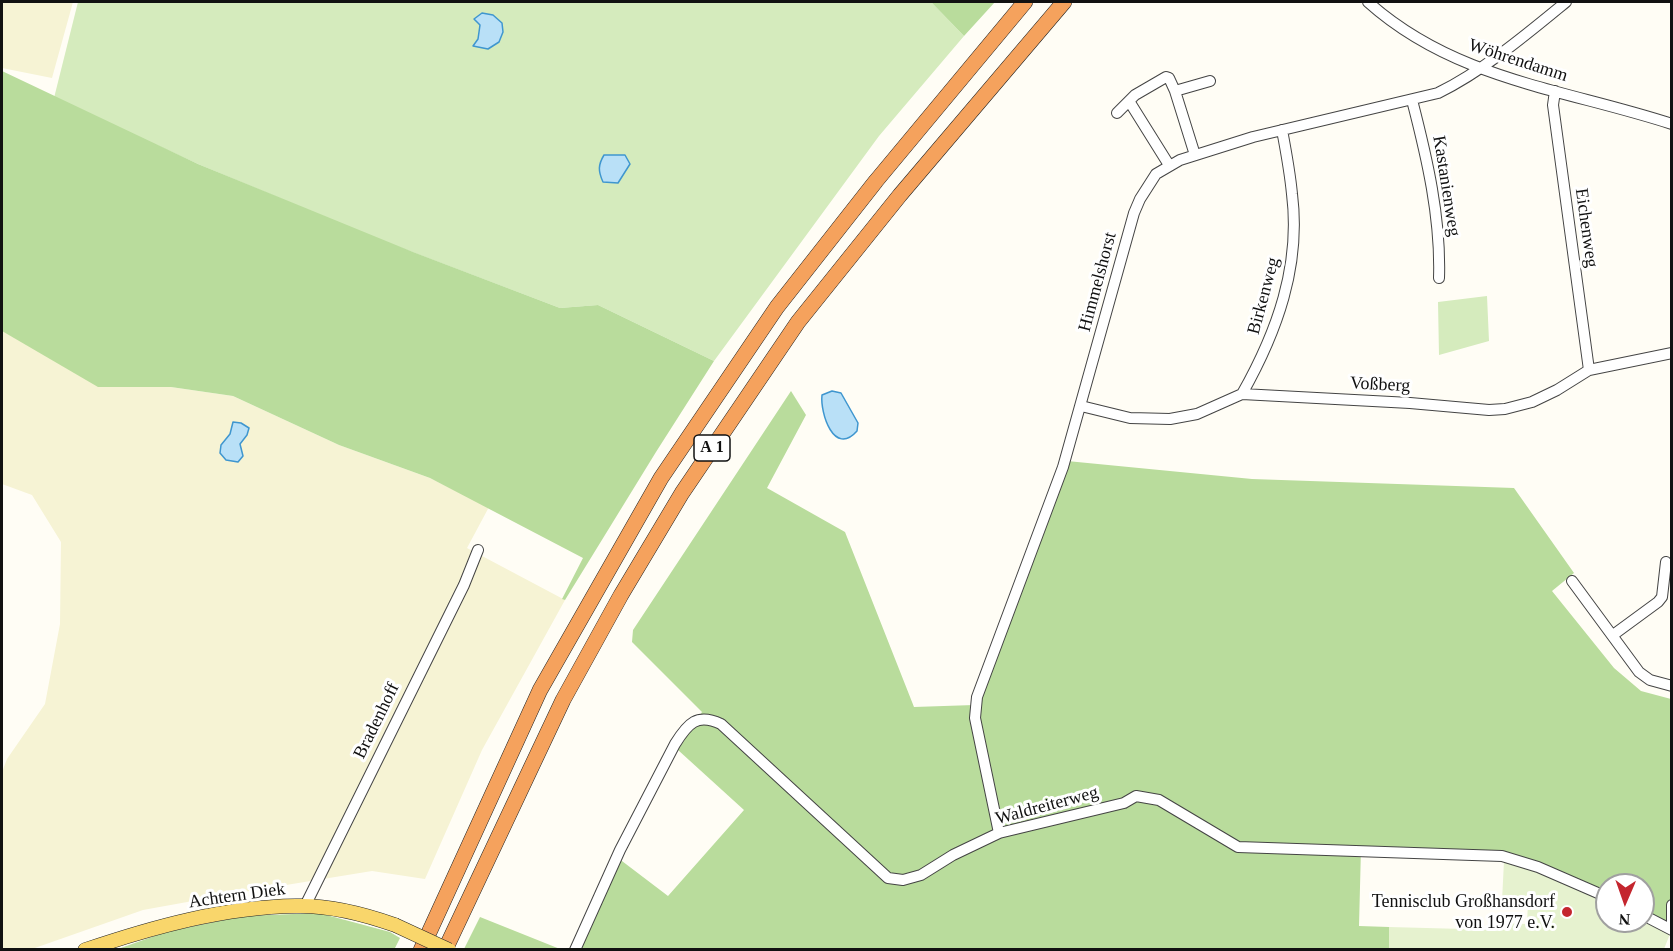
<!DOCTYPE html>
<meta charset="utf-8">
<style>
body{margin:0}
#map{position:relative;width:1673px;height:951px;overflow:hidden;background:#fffdf5;font-family:Georgia,serif}
canvas{display:block}
.frame{position:absolute;inset:0;border:3px solid #111;pointer-events:none}
.north{position:absolute;left:1595px;top:873px;width:60px;height:60px;box-sizing:border-box;background:#fff;border:2px solid #a0a0a0;border-radius:50%;rotate:182deg;font-size:16px;font-weight:700;line-height:24px;text-align:center;color:#111}
.north::after{content:'';display:block;margin:auto;width:21px;height:27px;background:#c4262e;clip-path:polygon(50% 0,100% 100%,50% 72%,0 100%)}
</style>
<div id="map">
<canvas width="1673" height="951"></canvas>
<div class="frame"></div>
<div class="north">N</div>
</div>
<script>
const ctx = document.querySelector('canvas').getContext('2d');
ctx.lineJoin = 'round';
function paint(path, color) {
  ctx.fillStyle = color;
  ctx.fill(path, 'evenodd');
}
function strokePath(path, color, width, dash) {
  ctx.strokeStyle = color;
  ctx.lineWidth = width;
  ctx.lineCap = dash ? 'butt' : 'round';
  ctx.setLineDash(dash || []);
  ctx.stroke(path);
}
function drawText(font, color, halo, rows, align = 'center') {
  ctx.font = font + ' Georgia,serif';
  ctx.lineWidth = 6;
  ctx.setLineDash([]);
  ctx.textBaseline = 'middle';
  ctx.strokeStyle = halo;
  ctx.fillStyle = color;
  for (const [text, x, y, turn = 0] of rows) {
    ctx.save();
    ctx.translate(x, y);
    ctx.rotate((+turn || 0) * Math.PI / 180);
    ctx.textAlign = isNaN(turn) ? turn : align;
    if (halo) ctx.strokeText(text, 0, 0);
    ctx.fillText(text, 0, 0);
    ctx.restore();
  }
}
paint(new Path2D(`
 M2,2H73L52,78L2,68Z
 M2,331L171,387L233,396L339,445L430,478L489,507L467,548L565,600L482,750L425,879L372,871L237,893L143,910L32,949L2,950V772L7,759L45,704L60,624L61,542L32,495L2,484Z`), '#f6f3d4');
paint(new Path2D(`
 M78,2H931L964,36L879,136L714,361L598,305L560,308L378,239L198,164L54,98Z
 M1487,296L1489,341L1439,355L1438,302Z`), '#d5ebbd');
paint(new Path2D(`
 M931,2H995L964,36Z
 M2,71L198,164L413,252L560,308L598,305L714,361L656,452L565,600L562,599L583,558L430,478L339,445L233,396L171,387H98L2,331Z
 M791,391L806,415L767,488L845,532L914,707L974,705L1067,461L1252,479L1514,488L1574,573L1552,591L1614,668L1641,691L1671,699V927L1643,912V885H1607V893L1539,863L1361,848L1359,926L1389,927V949L569,950L618,858L668,896L744,810L678,750L702,712L632,642L633,630Z
 M319,913L390,932L400,938L394,950H115L166,932L243,916Z
 M480,917L560,949H464Z`), '#b9dc9c');
paint(new Path2D(`
 M1504,861L1545,874L1607,903V921H1643L1670,934L1664,949L1389,950V927L1501,930V923L1527,924L1528,902L1502,901Z`), '#e6f2cf');
const water = new Path2D(`
 M482,13L493,15L502,23L503,32L499,42L488,49L473,46L478,39L480,25L474,19Z
 M604,155H625L630,164L618,183L603,182C598,171 598,165 604,155Z
 M832,391L841,393L858,423L857,431C834,457 820,413 822,395Z
 M233,422L241,423L249,428L247,435L240,444L243,456L238,462L226,460L220,453L221,445L230,434Z`);
paint(water, '#b9e0f7');
strokePath(water, '#3f96cf', 1.5);
const minor = new Path2D(`
 M1368,2C1455,80 1565,89 1672,124
 M1175,91L1210,81
 M1555,91L1553,105L1589,370
 M1412,100C1427,158 1441,218 1439,278
 M1129,101L1169,165
 M1117,113L1135,95L1166,77L1169,78L1175,91L1195,155
 M1242,394C1277,332 1301,266 1292,194C1290,173 1286,151 1282,130
 M1081,406L1130,418L1170,419L1197,414L1242,394L1410,403L1489,410L1505,409L1532,402L1557,390L1589,370L1672,353
 M1572,581L1639,672L1650,680L1672,686
 M1613,635L1658,602L1662,597L1666,562
 M999,833L975,718L977,697L1063,467L1134,213L1140,199L1156,174L1180,160L1253,137L1438,93C1483,71 1527,34 1566,2
 M1672,905V923
 M305,906L464,585L478,550
 M1643,915L1672,930
 M575,950L620,850L675,744C688,723 697,713 721,724L888,878L903,880L921,875L953,855L999,833L1124,803L1136,796L1159,800L1238,847L1502,856L1538,867L1607,897`);
const major = new Path2D(`
 M85,950C153,927 224,907 296,906C329,905 364,914 395,925`);
const highway = new Path2D(`
 M421,950L540,690L661,478L777,307L876,181L1025,2
 M445,950L563,700L621,595L682,493L798,322L900,195L1064,2`);
strokePath(minor, '#444', 12);
strokePath(major, '#222', 15);
strokePath(highway, '#222', 16);
strokePath(minor, '#fff', 10);
strokePath(major, '#f9d66b', 14);
strokePath(highway, '#f5a25d', 15);
const majorBridge = new Path2D(`
 M395,925L449,950`);
strokePath(majorBridge, '#222', 15, []);
strokePath(majorBridge, '#f9d66b', 14);
for (const [x, y, r, color] of [
 [1567,912,6,"#c4262e"]
]) {
  const dot = new Path2D();
  dot.arc(x, y, r, 0, 2 * Math.PI);
  ctx.fillStyle = color;
  ctx.fill(dot);
  strokePath(dot, '#fff', 2);
}
for (const [x, y, w] of [
 [712,448,36]
]) {
  const box = new Path2D();
  box.roundRect(x - w / 2, y - 13, w, 26, 4.5);
  ctx.fillStyle = '#fff';
  ctx.fill(box);
  strokePath(box, '#111', 1.5);
}
drawText('bold 16px', '#111', null, [
 ["A 1",712,448]
]);
drawText('18px', '#111', '#fff', [
 ["Wöhrendamm",1518,61,18],
 ["Kastanienweg",1446,186,81],
 ["Eichenweg",1586,228,82],
 ["Himmelshorst",1098,282,-75],
 ["Birkenweg",1264,296,-75],
 ["Voßberg",1380,385,3],
 ["Bradenhoff",377,721,-64],
 ["Waldreiterweg",1047,806,-15],
 ["Achtern Diek",237,896,-8]
]);
drawText('18px', '#111', '#fff', [
 ["Tennisclub Großhansdorf",1555,902],
 ["von 1977 e.V.",1555,923]
], 'right');
</script>
